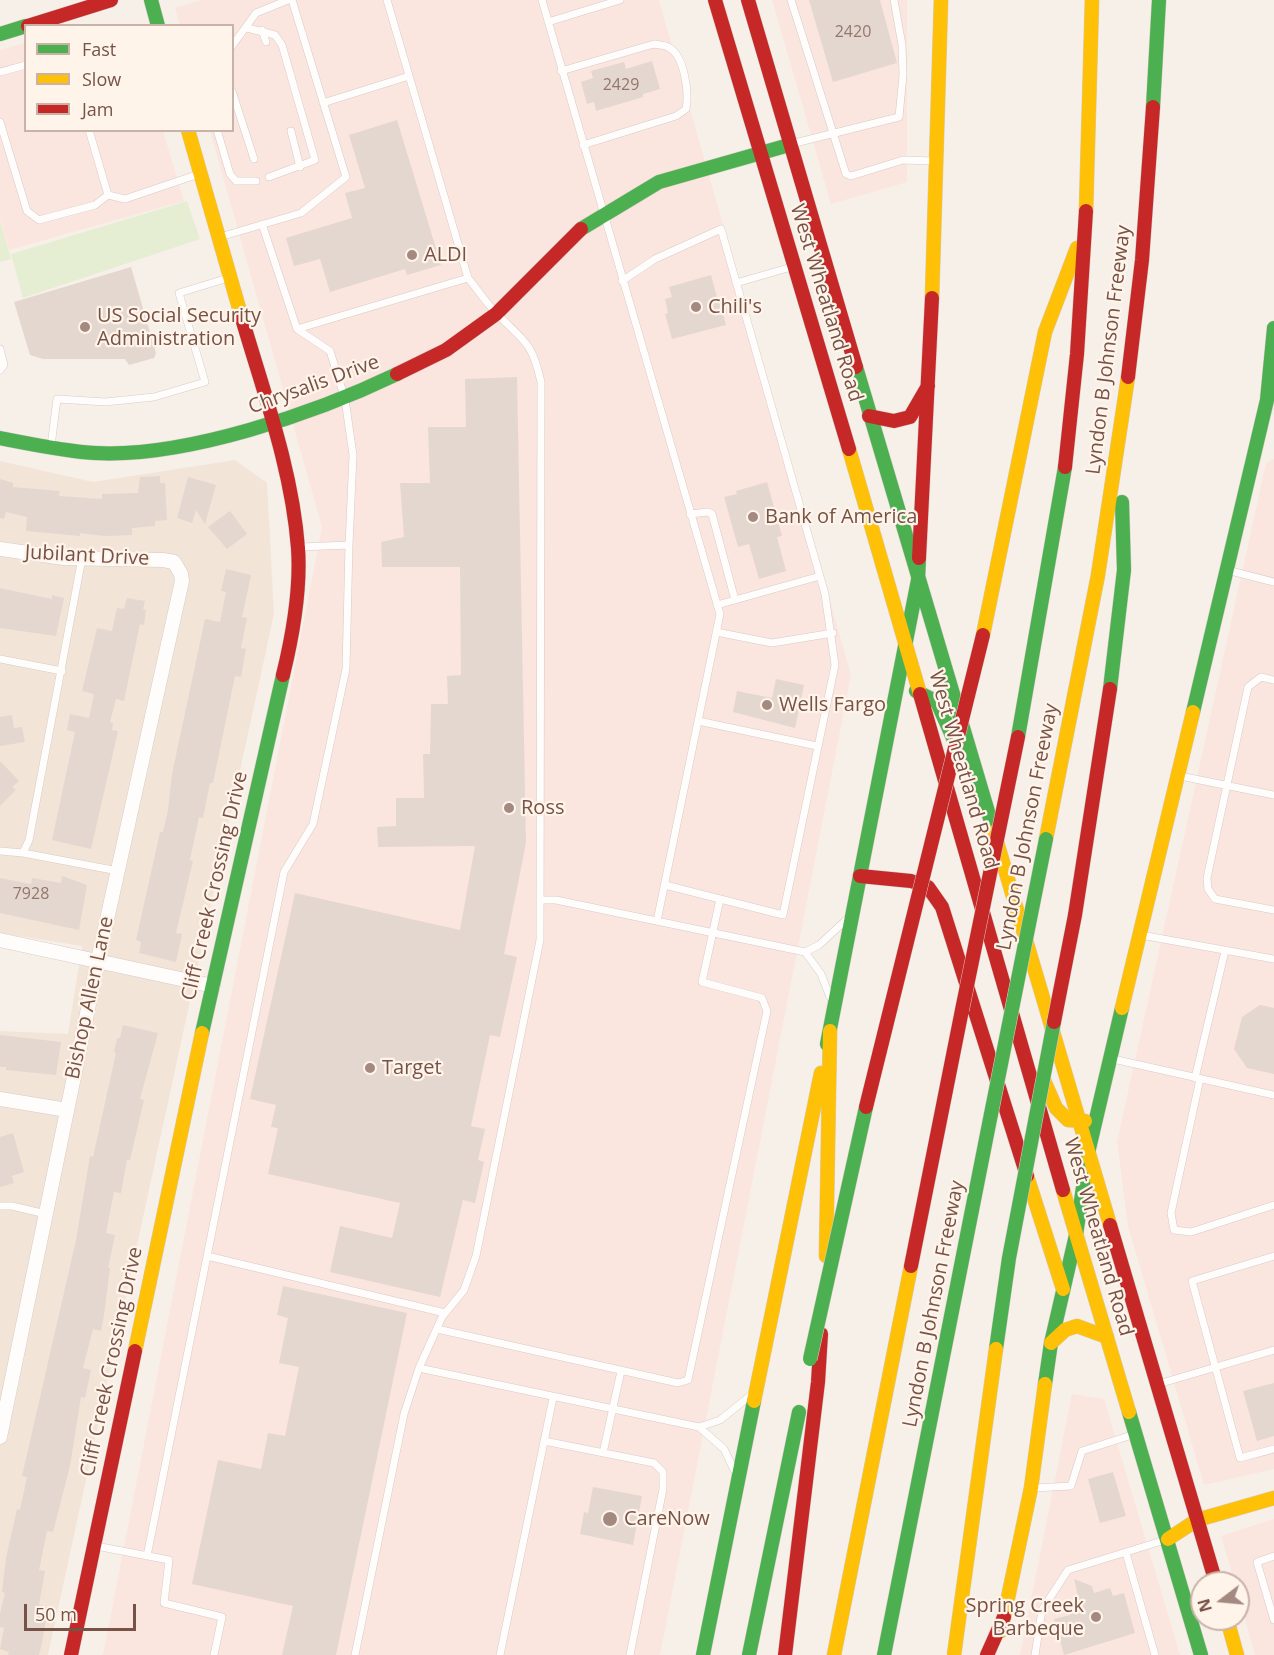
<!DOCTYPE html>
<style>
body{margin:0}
#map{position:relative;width:1274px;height:1655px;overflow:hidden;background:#f7f0e9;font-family:"Open Sans",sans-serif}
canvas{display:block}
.legend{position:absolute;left:24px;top:24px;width:210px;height:108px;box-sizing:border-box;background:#fff4ea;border:2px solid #c9b3a9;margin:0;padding:8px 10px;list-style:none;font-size:18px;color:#775247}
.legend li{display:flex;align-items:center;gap:12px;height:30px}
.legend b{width:30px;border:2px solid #c9b3a9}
.north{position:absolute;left:1190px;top:1571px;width:60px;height:60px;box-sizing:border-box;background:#fff4ea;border:2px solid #c9b3a9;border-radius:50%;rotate:254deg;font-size:16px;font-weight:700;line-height:24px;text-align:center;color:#775247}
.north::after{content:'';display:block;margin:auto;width:21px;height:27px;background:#a48980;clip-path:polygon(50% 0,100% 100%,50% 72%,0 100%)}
.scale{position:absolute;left:24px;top:1604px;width:112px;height:27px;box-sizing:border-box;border:3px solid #775247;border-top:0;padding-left:8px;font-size:18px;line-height:21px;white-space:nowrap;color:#775247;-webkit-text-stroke:4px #fff4ea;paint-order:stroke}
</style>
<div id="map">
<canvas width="1274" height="1655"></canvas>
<ul class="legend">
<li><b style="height:8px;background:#4caf50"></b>Fast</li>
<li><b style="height:8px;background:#ffc107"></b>Slow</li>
<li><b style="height:8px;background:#c62828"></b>Jam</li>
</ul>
<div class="north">N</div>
<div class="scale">50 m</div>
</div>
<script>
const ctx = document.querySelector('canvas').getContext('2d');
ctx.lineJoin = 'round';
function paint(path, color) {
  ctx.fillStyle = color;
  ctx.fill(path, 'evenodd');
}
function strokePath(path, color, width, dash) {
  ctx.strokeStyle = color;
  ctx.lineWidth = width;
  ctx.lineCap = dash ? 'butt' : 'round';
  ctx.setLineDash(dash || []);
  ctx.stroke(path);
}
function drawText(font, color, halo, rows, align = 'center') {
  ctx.font = font + ' "Open Sans",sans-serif';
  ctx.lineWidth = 4.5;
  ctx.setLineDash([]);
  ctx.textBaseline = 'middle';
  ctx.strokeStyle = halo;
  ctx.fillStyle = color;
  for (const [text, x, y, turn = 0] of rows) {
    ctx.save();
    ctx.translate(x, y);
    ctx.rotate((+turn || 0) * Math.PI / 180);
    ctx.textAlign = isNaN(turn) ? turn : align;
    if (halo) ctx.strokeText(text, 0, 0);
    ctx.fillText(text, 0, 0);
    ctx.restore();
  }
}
paint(new Path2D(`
 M235,460L267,483L274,614L48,1655H0V1031L68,1034L82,946L0,933V461L93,482Z`), '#f3e4d8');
paint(new Path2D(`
 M202,0H659L851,675L660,1655H103L322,527L210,131L232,130V26L180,25L175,8Z
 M772,0H907V182L831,204Z
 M25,43L26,130L163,131L184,201L9,250L0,218V50Z
 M1274,459V1469L1204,1485L1128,1226L1117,1142L1266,463Z
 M1072,1394L1104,1399L1180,1655H1020Z
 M1274,1519V1655H1255L1238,1595V1583H1235L1221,1536Z`), '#fbe5df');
paint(new Path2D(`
 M187,201L200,239L23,298L11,254Z
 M0,220L11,259L0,262Z`), '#e5eed2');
paint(new Path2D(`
 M809,0H880L897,63L833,82Z
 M652,61L660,89L643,94V97L596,111L594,102L587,104L581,82L593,78L591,71L624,62L626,69Z
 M397,120L441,265L407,275L405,269L330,292L320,259L294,266L286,238L352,218L345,193L365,188L349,135Z
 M131,267L156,353L154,358L129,365L125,359H43L30,355L14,302Z
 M711,275L718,301L724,299L728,313L723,314L726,325L672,339L665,314L668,313L665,299L672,297L669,287Z
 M517,377L526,843L504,954L517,957L500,1037L490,1035L471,1126L485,1129L478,1160L484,1162L475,1203L463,1200L440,1297L330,1272L340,1226L392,1238L400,1203L268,1174L278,1128L271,1127L276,1105L250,1099L295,893L460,930L475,846L378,847L377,827L396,826V798H424L423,754H430L431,704H448L447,676L461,675L460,567H382L381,542L404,537L400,483H430L428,427H466L465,379Z
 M160,476V483H165L167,520L155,521V526L132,528V535L104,536L80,533V536L26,531L27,517L6,512L4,519L0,518V479L13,483V487L60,491L59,496L102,499V494L138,493L140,477Z
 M188,477L216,485L205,524L196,510L192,523L177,518Z
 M767,482L782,536L777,537L786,571L759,579L749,544L738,547L724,497L737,494L736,491Z
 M230,511L247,534L227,549L208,527Z
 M226,569L251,575L242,617L247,618L241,648L246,649L241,677L235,676L213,783H210L203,818L199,817L190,860L193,861L176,933L182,934L176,962L139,953L141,942L136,940L160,832H163L168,810L172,774L205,619L220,622L226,592L221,591Z
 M0,588L52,599V595L64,598L56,636L0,628Z
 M127,598L145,601L143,609L146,610L144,625L140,624L124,701L116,699L110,722L113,723L112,730L118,731L91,849L52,840L75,732L67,730L70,714L89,718L94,694L82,691L97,628L112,631L117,608L124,609Z
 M776,679L804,685L795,728L733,712L737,691L772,698Z
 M12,715L14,728L22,727L25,742L0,746V717Z
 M0,761L19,781L12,787L16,790L0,806Z
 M62,876L87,885L79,930L0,913V878L31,884L32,878L61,883Z
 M1260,1005L1274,1008V1074L1247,1068L1234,1049L1242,1017Z
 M123,1025L158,1033L140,1099L144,1100L130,1160H127L121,1193L114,1192L106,1233L115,1235L108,1268H110L104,1315L101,1331L93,1329L83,1368L91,1370L85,1398L81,1397L70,1466L53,1532L47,1531L39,1570L45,1571L39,1605L48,1607L42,1643L39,1655H8L9,1652L0,1649L4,1628L0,1627V1614L5,1593L2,1592L6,1558L17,1509L20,1510L27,1477L22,1476L76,1240L90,1156L93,1157L116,1053L114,1052L117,1038H120Z
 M0,1035L61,1042L56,1075L6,1070V1067H0Z
 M13,1133L24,1172L12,1176L14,1183L0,1187V1137Z
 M283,1286L407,1313L336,1655H282L293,1606L192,1584L218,1460L261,1469L268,1433L285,1436L299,1367L279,1363L288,1318L277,1315Z
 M1274,1383V1436L1257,1441L1243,1391Z
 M1113,1472L1126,1516L1100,1523L1088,1479Z
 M593,1487L642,1496L633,1545L580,1534L584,1512L588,1513Z
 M1074,1579L1092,1586L1094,1593L1110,1588L1113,1596L1124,1593L1135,1633L1064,1655L1054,1619L1070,1615L1067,1603L1079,1600Z`), '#e4d7d0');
const lane = new Path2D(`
 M542,0L720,614L657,921
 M791,0L846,174L851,176L903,160L934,161
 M548,22L620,0
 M247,28L275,35L282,45L315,160L269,177
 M262,30L266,42
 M232,46L256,13L288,0
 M561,71L654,44C658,45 664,45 668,47C685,55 689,93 686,109L676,116L583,145
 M0,72L26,65
 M232,91L254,159
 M323,103L409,76
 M0,122L27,211L39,220L95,205L108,195
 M89,130L108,195L125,199L199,174
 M217,130L230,174L236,181H256
 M291,131L300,167
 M791,144L899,117L903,75L902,45L894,0
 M262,224L297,329L330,351L345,399L353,455L349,545
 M220,237L301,213L346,177L292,0
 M622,281L655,259L721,229L825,594L835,665L783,915L665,885
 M736,283L795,266
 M297,329L468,278
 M0,349L4,365L0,370
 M51,446L57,399L105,402L154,397L205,382L179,293L228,278
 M690,514L708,512L712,514L735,600
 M1227,570L1274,582
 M717,605L820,576
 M716,632L772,643L833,633
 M0,659L62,671
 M1274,680L1261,677L1248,687L1207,878L1208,889L1215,899L1274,910
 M698,721L817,746
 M1180,776L1274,795
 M0,851L23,853L29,840L82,558
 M23,853L118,871
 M540,900H556L805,952L821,974L830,997
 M1141,935L1274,959
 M805,952L819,945L845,921
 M1113,1059L1274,1095
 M1195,1078L1225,951
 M1200,1079L1171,1213L1174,1230L1191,1232L1274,1205
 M0,1206H12L46,1214
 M207,1256L445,1313
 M1274,1256L1192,1281L1240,1458L1274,1449
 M437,1329L678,1383L688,1380L767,1011L762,998L702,982L720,899
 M419,1368L699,1427L724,1449L734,1470
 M1158,1384L1274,1350
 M699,1427L720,1420L750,1396
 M544,1441L654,1463L663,1472V1489L630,1655
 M603,1453L621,1371
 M1034,1488L1071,1486L1082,1451L1132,1435
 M96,1546L169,1560L164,1603L222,1617L214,1655
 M1126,1553L1155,1655
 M147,1556L284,872L313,824L346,669L349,545L301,547
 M1274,1556L1257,1562L1274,1620
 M355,1655L404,1414L419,1368L442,1317L464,1290L476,1256L540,940L541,382C532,342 525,342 497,314C486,303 478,290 468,278L387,0
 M500,1655L553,1398
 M1035,1655L1042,1610L1068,1570L1165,1540`);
const street = new Path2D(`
 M0,549L64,558L163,560L174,562L181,574L182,581L98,960L0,1437
 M0,940L213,986
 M0,1099L67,1110`);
const fast = new Path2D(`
 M151,0L158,26
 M0,34L26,26
 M1153,107L1159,0
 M581,229L659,182L789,145
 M856,367L994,832
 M0,438C31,444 63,451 95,453C185,458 316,413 397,374
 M1110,689L1124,570L1122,502
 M916,691L937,702L957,747
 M1193,712L1267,400L1274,328
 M1018,737L1065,467
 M202,1033L283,675
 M827,1044L918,580L919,558
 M1045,1384L1051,1343L1076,1235L1088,1153L1122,1008
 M1129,1412L1201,1655
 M703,1655L754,1401
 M749,1655L799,1412
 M884,1655L991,1114`);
const slow = new Path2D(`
 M188,130L241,315
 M1086,211L1092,0
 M932,298L941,0
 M849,449L920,694
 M983,635L1045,332L1077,248
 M994,832L1110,1225
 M1046,839L1098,575L1128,377
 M1122,1008L1193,712
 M1042,1076L1056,1108L1068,1120L1085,1121
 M1027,1176L1063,1289
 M1063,1190L1129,1412
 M826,1256L830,1031
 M1051,1343L1065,1330L1077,1326L1107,1337
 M135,1351L202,1033
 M754,1401L821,1073
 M1168,1539L1197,1520L1274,1498
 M1227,1619L1237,1655
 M1001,1631L1031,1488L1045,1384
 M834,1655L911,1266`);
const jam = new Path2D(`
 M715,0L849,449
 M748,0L856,367
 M28,26L111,0
 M241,315C263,391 292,468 298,548C301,590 293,634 283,675
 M397,374L446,350L496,314L581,229
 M1128,377L1142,260L1153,107
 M869,416L894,421L910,417L928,386
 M1065,467L1077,354L1086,211
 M919,558L932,298
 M920,694L1063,1190
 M860,876L911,881L928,887L942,907L1027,1176
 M1075,915L1110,689
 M1110,1225L1216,1583
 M911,1266L962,1010
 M71,1655L135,1351
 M785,1655L818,1382L821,1334
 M987,1655L1004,1617`);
strokePath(lane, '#d6cbc6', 8);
strokePath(street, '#d6cbc6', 15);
strokePath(fast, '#d6cbc6', 15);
strokePath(slow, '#d6cbc6', 15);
strokePath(jam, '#d6cbc6', 15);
strokePath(lane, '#fefdfc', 7);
strokePath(street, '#fefdfc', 14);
strokePath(fast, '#4caf50', 14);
strokePath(slow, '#ffc107', 14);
strokePath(jam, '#c62828', 14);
const fastBridge = new Path2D(`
 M991,1114L1046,839
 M996,1349L1009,1258L1054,1022
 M810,1359L866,1107`);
const slowBridge = new Path2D(`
 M954,1655L996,1349`);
const jamBridge = new Path2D(`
 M962,1010L1018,737
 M1054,1022L1075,915
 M866,1107L983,635`);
strokePath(fastBridge, '#d9cdc8', 15, []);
strokePath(slowBridge, '#d9cdc8', 15, []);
strokePath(jamBridge, '#d9cdc8', 15, []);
strokePath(fastBridge, '#4caf50', 14);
strokePath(slowBridge, '#ffc107', 14);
strokePath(jamBridge, '#c62828', 14);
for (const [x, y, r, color] of [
 [412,255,6,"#a48980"],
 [696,307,6,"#a48980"],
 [85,327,6,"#a48980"],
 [753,517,6,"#a48980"],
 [767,705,6,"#a48980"],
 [509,808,6,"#a48980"],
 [370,1068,6,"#a48980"],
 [610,1519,8,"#a48980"],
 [1096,1617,6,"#a48980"]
]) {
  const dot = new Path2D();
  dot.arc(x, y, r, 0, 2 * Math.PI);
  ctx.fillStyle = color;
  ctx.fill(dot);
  strokePath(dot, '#fff4ea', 2);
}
drawText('16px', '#94766c', null, [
 ["2420",853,32],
 ["2429",621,85],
 ["7928",31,894]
]);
drawText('20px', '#775247', '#fff4ea', [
 ["ALDI",424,255],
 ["Chili's",708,307],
 ["US Social Security",97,316],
 ["Administration",97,339],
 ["Bank of America",765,517],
 ["Wells Fargo",779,705],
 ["Ross",521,808],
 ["Target",382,1068],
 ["CareNow",624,1519],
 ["Spring Creek",1084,1606,"right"],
 ["Barbeque",1084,1629,"right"]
], 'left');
drawText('20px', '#775247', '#fff4ea', [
 ["West Wheatland Road",826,303,73],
 ["Lyndon B Johnson Freeway",1109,350,-83],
 ["Chrysalis Drive",314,385,-20],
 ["Jubilant Drive",87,556,3],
 ["West Wheatland Road",963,770,74],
 ["Lyndon B Johnson Freeway",1028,827,-79],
 ["Cliff Creek Crossing Drive",215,886,-77],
 ["Bishop Allen Lane",90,998,-78],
 ["West Wheatland Road",1098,1237,74],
 ["Lyndon B Johnson Freeway",934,1304,-79],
 ["Cliff Creek Crossing Drive",112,1362,-78]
]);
</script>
